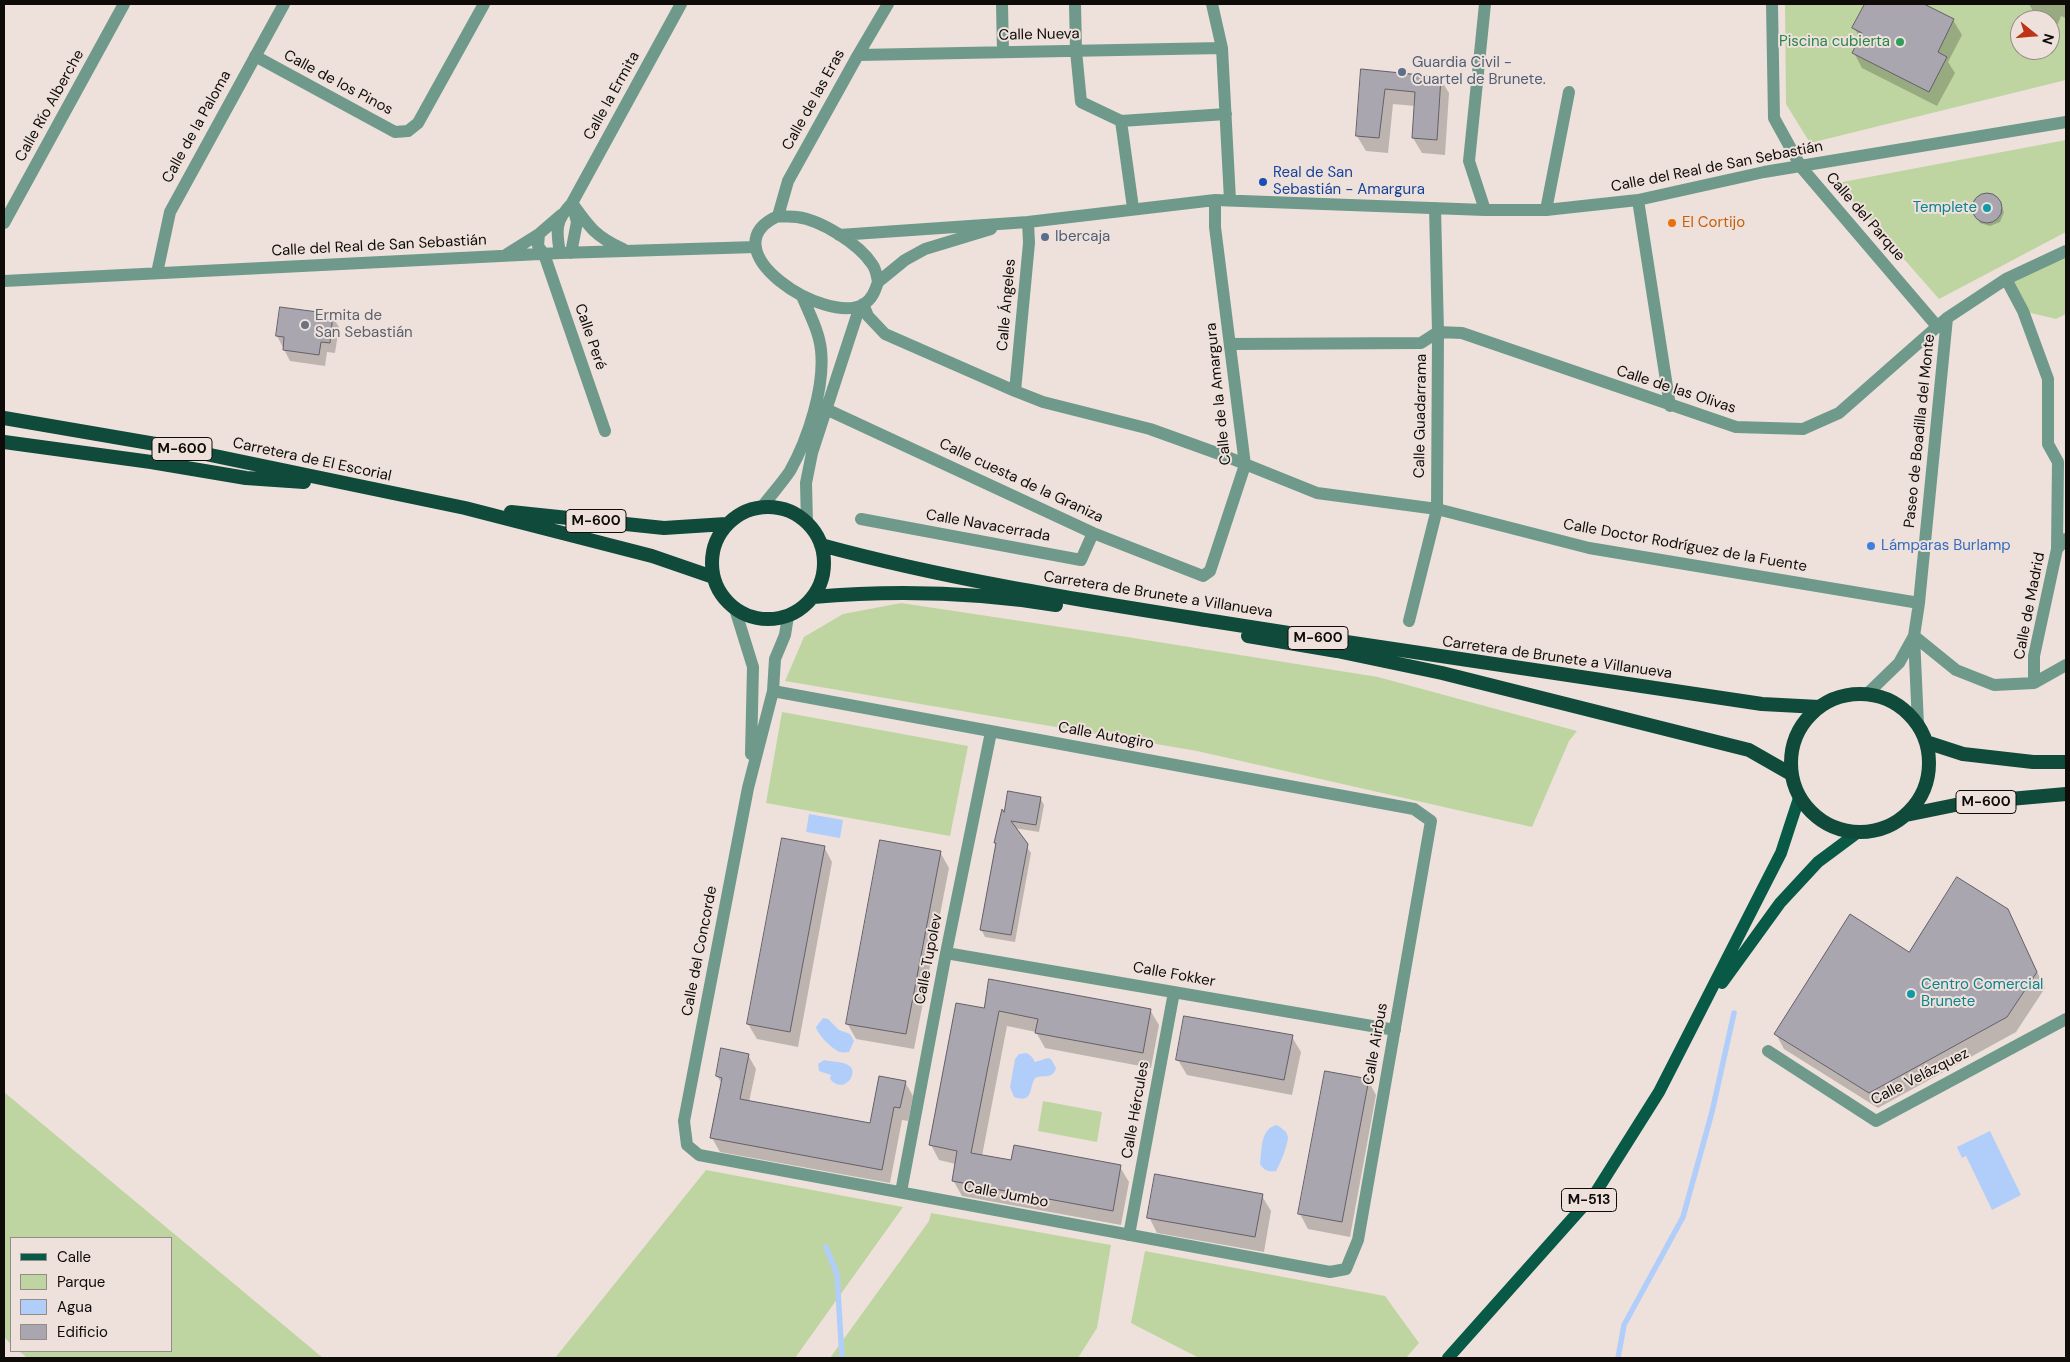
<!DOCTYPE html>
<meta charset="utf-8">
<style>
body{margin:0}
#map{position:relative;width:2070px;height:1362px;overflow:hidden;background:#eee1db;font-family:"DM Sans",sans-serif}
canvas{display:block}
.frame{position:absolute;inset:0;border:5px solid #0f0b09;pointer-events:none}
.legend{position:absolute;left:10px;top:1237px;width:162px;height:115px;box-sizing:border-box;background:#eee1db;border:1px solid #958b87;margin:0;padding:6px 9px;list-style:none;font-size:15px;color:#0f0b09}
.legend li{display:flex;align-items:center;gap:10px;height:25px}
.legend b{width:25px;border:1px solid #958b87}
.north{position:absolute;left:2010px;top:10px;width:50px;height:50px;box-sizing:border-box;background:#eee1db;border:1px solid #958b87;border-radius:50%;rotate:107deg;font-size:14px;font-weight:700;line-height:20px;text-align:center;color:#0f0b09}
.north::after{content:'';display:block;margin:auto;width:18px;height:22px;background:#be3316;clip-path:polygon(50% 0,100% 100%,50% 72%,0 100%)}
</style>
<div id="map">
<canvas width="2070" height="1362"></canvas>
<div class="frame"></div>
<ul class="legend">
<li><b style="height:6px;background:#085945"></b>Calle</li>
<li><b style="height:14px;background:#bfd5a1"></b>Parque</li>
<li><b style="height:14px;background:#b1cefa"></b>Agua</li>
<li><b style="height:14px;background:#aaa6b0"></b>Edificio</li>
</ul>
<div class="north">N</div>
</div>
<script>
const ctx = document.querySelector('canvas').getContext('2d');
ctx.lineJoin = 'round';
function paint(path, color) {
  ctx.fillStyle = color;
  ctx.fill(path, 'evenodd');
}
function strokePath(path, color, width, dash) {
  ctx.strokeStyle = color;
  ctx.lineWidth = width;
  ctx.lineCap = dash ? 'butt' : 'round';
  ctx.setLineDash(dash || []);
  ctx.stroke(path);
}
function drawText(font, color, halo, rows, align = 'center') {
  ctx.font = font + ' "DM Sans",sans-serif';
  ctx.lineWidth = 4;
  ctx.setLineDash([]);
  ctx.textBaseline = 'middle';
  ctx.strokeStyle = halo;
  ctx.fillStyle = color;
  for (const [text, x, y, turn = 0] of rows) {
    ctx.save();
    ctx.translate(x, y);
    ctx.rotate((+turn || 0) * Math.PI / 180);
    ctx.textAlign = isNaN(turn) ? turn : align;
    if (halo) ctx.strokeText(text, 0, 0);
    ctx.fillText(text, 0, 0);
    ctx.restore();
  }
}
paint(new Path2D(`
 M1785,4H2066V80L1810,143L1786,104ZM2020,20H2050V50H2020Z
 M2066,140V232L1939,299L1837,183Z
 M2066,251V314L2056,319L2023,311L2006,279Z
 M901,603L1127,637L1378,677L1577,731L1569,741L1532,827L1197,751L785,681L804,637L843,614Z
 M782,712L968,746L950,836L766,803Z
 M4,1092L323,1358H27L19,1351H171V1238H11V1344L4,1337Z
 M1043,1101L1102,1112L1097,1142L1038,1131Z
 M706,1170L903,1207L795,1358H555Z
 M931,1213L1111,1245L1097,1328L1078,1358H830L929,1221Z
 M1145,1251L1385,1296L1419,1343L1406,1358H1199L1131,1323Z`), '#bfd5a1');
paint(new Path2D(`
 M809,814L843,820L840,838L806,832Z
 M823,1018L828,1019L839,1030L850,1034L854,1041L849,1052C846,1052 843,1053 840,1052C833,1050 817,1034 816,1027Z
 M1027,1053L1032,1057L1035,1062L1048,1058L1051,1059L1056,1068C1053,1080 1043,1074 1035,1078C1029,1087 1034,1104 1014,1097L1010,1087L1015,1059L1019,1054Z
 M824,1060C831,1062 842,1061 848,1065C861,1071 844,1096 830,1079L831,1075L819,1071L818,1064Z
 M1277,1125C1281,1128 1287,1131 1288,1137C1288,1144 1280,1165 1276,1171C1267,1172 1264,1170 1260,1164C1262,1150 1260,1128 1277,1125Z
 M1990,1131L2021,1195L1992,1210L1966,1156L1962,1158L1957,1147Z`), '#b1cefa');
paint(new Path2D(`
 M1866,4H1922L1953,20L1962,35L1948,62L1955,73L1937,106L1862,68L1854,53L1861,39L1854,28Z
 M2029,4H2066V18L2061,16L2058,24L2034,13Z
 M1362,70L1440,78L1449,93L1445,155L1422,153L1413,138L1415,106L1393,104L1388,153L1366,151L1357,136Z
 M1987,194L1997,198L2004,212L2000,222L1990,226L1980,223L1973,208L1977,198Z
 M332,316L339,327L335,353L327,352L325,366L290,361L277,336Z
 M1040,798L1044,805L1039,832L1014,828L1031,853L1015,942L985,937L981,929L997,845L995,843L1005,815Z
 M824,847L832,862L798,1047L757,1039L748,1024Z
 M940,852L949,868L914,1049L856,1039L847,1023Z
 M2007,910L2045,988L2016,1032L1878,1108L1784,1049L1776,1034L1909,954Z
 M985,1009L1150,1010L1159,1025L1151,1068L1045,1048L1036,1032L1007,1026L982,1156L1012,1162L1120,1167L1129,1182L1121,1225L962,1196L953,1180L956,1164L939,1160L931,1145Z
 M1292,1037L1301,1052L1292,1095L1187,1075L1178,1060Z
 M748,1055L756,1069L749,1102L870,1124L905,1082L913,1096L908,1121L902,1120L890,1183L720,1152L712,1138L722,1084L717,1076Z
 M1368,1080L1376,1095L1350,1237L1308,1229L1300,1214Z
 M1262,1196L1271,1211L1264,1252L1157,1233L1149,1217Z`), '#0003');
strokePath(new Path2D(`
 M826,1247L837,1274L842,1358
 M1618,1358L1624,1325L1683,1217L1712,1112L1734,1013`), '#b1cefa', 5.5);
const building = new Path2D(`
 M1865,4H1924L1954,19L1938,52L1947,57L1929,92L1852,53L1862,33L1852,28Z
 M1361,69L1441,77L1437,140L1412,138L1415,92L1385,89L1379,138L1356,136Z
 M1972 208a15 15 0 1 1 30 0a15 15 0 1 1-30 0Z
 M280,307L333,314L330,343L321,342L319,355L283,350L284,337L276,336Z
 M1008,791L1041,797L1036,825L1011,821L1028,844L1011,935L980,930L996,843H994L1002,809L1004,812Z
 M782,838L825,846L790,1032L747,1024Z
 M880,840L941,851L906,1034L846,1024Z
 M1957,877L2008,909L2037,972L2007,1017L1869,1093L1774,1034L1850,914L1909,952Z
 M989,979L1151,1009L1143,1053L1035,1033L1038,1019L999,1011L971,1153L1011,1160L1014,1145L1121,1165L1113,1211L952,1181L957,1151L929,1145L956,1003L984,1008Z
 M1184,1016L1293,1035L1284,1080L1176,1060Z
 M721,1048L749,1054L740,1099L870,1123L879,1076L906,1081L900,1108L894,1107L882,1170L710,1138L722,1078L716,1076Z
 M1325,1071L1369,1079L1342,1222L1298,1214Z
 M1155,1174L1263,1194L1255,1237L1147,1218Z`);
paint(building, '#aaa6b0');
strokePath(building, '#635f69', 1);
strokePath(new Path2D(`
 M1546,210L1569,92`), '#6f9a8b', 12);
strokePath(new Path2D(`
 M1002,4L1003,52
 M1075,4L1076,51L1081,102L1121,121L1226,114
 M1212,4L1222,48L1230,200
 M1772,4L1774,118L1801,167L1936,325
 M858,55L1222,48
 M255,56L395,132L408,131L418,123L484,4
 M1121,121L1133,208
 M1638,200L1670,406
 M572,203C589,227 596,237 623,249
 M1485,210L1469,161L1485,4
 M778,216C784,217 791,216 797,217C821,220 859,244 872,264C876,269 877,276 878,282C875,291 872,299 864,304C826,327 706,249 778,216Z
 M778,216L788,181L858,55L888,4
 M4,223L124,4
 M539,234L538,246L544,254L605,431
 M839,235L1028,222L1215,200L1485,210H1546L1638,200L1764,172L2066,122
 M560,253C556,230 555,221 572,203L681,4
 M571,253L577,222L574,211
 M507,254L539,234L561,215
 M157,273L170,212L284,4
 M2006,279L2023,311L2048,379V444L2058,462L2057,549
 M4,281L560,253L756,247
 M878,282L905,260L925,249L991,229
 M863,304L868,316L885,334L1015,391L1043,402L1150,429L1225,456L1317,493L1437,509L1589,548L1919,603
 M1231,344L1421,343L1438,332L1462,333L1736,427L1803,429L1839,413L1947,318L2006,279L2066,251
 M1015,391L1029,243L1028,222
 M828,410L1093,533L1203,576L1210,571L1245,465L1215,227V200
 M762,507C771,495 782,483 790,471C808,439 825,387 821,350C819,331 809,313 802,296
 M861,519L1081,560L1093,533
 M807,523L806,483L812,453L860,306
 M735,609L753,667L751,754
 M1409,621L1437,509L1438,332L1435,208
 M1914,636L1956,670L1994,685L2034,683L2066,665
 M2034,683V656L2057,549L2066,539
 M773,691L1414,809L1431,821L1358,1240L1346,1269L1330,1272L699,1155L687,1145L684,1121L748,788L773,691L775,659L785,635L788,616
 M1867,694L1899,663L1914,636
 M1918,725L1914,636L1919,603L1947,318
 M946,953L1395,1030
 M1768,1051L1876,1121L2066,1019
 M901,1192L946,953L991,732
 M1129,1235L1174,992`), '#6f9a8b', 12);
strokePath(new Path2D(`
 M1722,983L1780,903L1818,862L1857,833
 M1448,1358L1596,1192L1659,1092L1781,853L1799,798`), '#085945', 12);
strokePath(new Path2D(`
 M4,418L167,446L465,508L652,556L713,577
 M4,442L151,462L246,478L304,482
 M712 563a56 56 0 1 1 112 0a56 56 0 1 1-112 0Z
 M511,512L664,528L726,524
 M821,545C949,580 1080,600 1212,621C1395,650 1578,677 1762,704L1819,707
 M813,597C894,590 975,592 1056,605
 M1248,636L1337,651L1442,673L1749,750L1791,774
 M1791 763a69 69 0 1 1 138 0a69 69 0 1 1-138 0Z
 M1926,742L1963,754L2033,762H2066
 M1906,815L1965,803L2066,794`), '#104a3b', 14);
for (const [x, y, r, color] of [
 [1900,42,5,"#2e9e5b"],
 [1402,72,5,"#5c6f8a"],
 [1263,182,5,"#1a4fb4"],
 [1987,208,5,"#0f9aa8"],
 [1672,223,5,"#e8710a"],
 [1045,237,5,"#5c6f8a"],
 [305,325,5,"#6b7280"],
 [1871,546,5,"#3f7fe0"],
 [1911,994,5,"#0f9aa8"]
]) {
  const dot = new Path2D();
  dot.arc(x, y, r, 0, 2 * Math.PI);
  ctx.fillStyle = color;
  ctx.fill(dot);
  strokePath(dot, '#eee1db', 2);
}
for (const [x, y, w] of [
 [182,449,60],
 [596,521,60],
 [1318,638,60],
 [1986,802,60],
 [1589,1200,55]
]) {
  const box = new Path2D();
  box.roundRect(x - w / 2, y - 11.5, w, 23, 4);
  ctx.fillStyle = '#eee1db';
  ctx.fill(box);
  strokePath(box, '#0f0b09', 1);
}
drawText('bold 14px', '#0f0b09', null, [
 ["M-600",182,449],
 ["M-600",596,521],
 ["M-600",1318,638],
 ["M-600",1986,802],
 ["M-513",1589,1200]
]);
drawText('15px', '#0f0b09', '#eee1db', [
 ["Calle Nueva",1039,35,-1],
 ["Calle de los Pinos",338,83,28],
 ["Calle la Ermita",612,96,-61],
 ["Calle de las Eras",814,100,-61],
 ["Calle Río Alberche",50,106,-61],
 ["Calle de la Paloma",197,127,-61],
 ["Calle del Real de San Sebastián",1717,167,-11],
 ["Calle del Parque",1865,217,49],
 ["Calle del Real de San Sebastián",379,246,-3],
 ["Calle Ángeles",1007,305,-85],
 ["Calle Peré",590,337,71],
 ["Calle de las Olivas",1676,390,18],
 ["Calle de la Amargura",1219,394,-96],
 ["Calle Guadarrama",1421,416,-89],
 ["Paseo de Boadilla del Monte",1920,431,-84],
 ["Carretera de El Escorial",312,460,12],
 ["Calle cuesta de la Graniza",1021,481,25],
 ["Calle Navacerrada",988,526,10],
 ["Calle Doctor Rodríguez de la Fuente",1685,546,10],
 ["Carretera de Brunete a Villanueva",1158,595,9],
 ["Calle de Madrid",2030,606,-79],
 ["Carretera de Brunete a Villanueva",1557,658,8],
 ["Calle Autogiro",1106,736,10],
 ["Calle del Concorde",700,951,-79],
 ["Calle Tupolev",929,959,-79],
 ["Calle Fokker",1174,975,10],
 ["Calle Airbus",1376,1044,-80],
 ["Calle Velázquez",1920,1077,-27],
 ["Calle Hércules",1136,1110,-80],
 ["Calle Jumbo",1006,1195,11]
]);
drawText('15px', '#27864d', '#eee1db', [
 ["Piscina cubierta",1890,42]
], 'right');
drawText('15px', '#4e5e75', '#eee1db', [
 ["Guardia Civil -",1412,63],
 ["Cuartel de Brunete.",1412,80],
 ["Ibercaja",1055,237]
], 'left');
drawText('15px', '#164399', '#eee1db', [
 ["Real de San",1273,173],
 ["Sebastián - Amargura",1273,190]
], 'left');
drawText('15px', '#0d838f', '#eee1db', [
 ["Templete",1977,208],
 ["Centro Comercial",1921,985,"left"],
 ["Brunete",1921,1002,"left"]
], 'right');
drawText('15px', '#c56008', '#eee1db', [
 ["El Cortijo",1682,223]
], 'left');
drawText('15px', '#5b616d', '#eee1db', [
 ["Ermita de",315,316],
 ["San Sebastián",315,333]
], 'left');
drawText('15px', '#366cbe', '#eee1db', [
 ["Lámparas Burlamp",1881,546]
], 'left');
</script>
